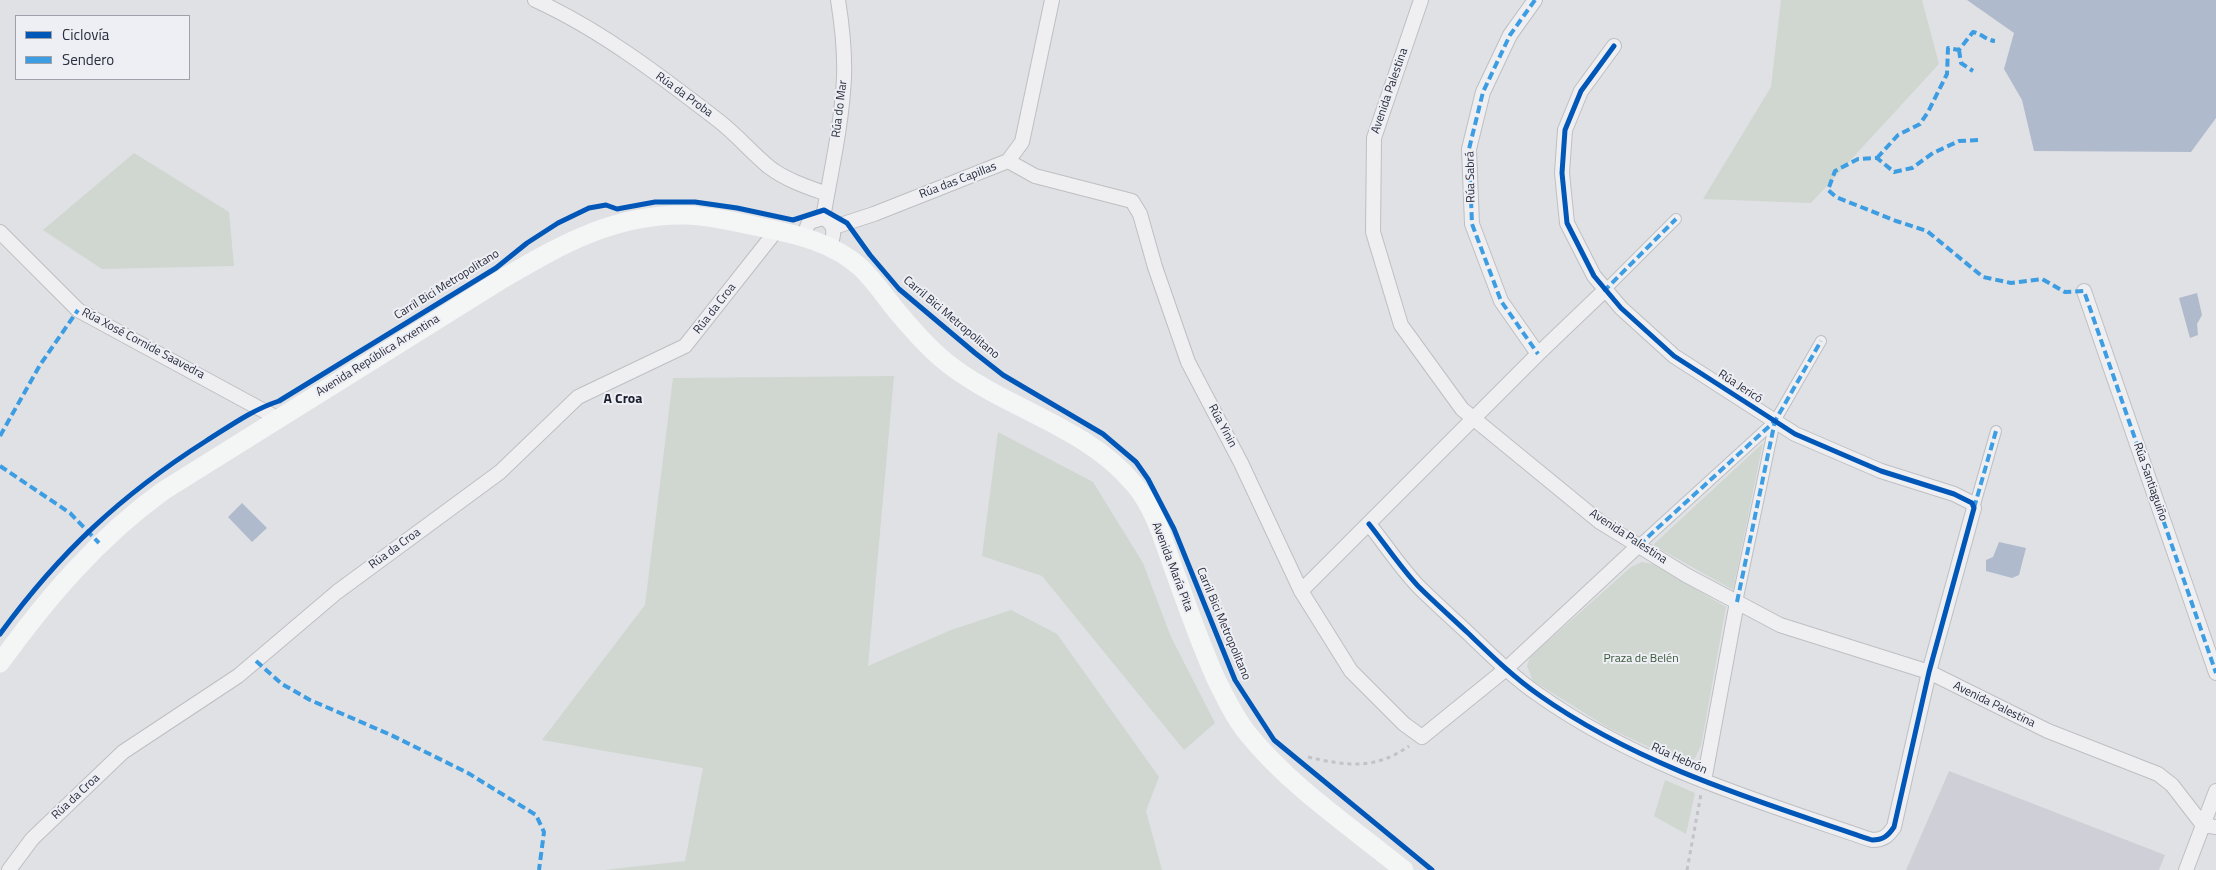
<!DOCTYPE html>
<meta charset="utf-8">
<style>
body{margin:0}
#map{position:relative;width:2216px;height:870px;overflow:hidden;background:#e0e1e4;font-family:"Titillium Web",sans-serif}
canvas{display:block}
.legend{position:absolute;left:15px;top:15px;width:175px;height:65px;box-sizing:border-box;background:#edeff4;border:1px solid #9fa1aa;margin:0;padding:6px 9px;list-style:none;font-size:15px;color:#292d3c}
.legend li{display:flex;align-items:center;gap:10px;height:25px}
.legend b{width:25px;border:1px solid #9fa1aa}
</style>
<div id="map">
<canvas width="2216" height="870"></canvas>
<ul class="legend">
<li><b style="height:6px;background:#0057b8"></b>Ciclovía</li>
<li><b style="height:6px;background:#3d9de2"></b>Sendero</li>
</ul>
</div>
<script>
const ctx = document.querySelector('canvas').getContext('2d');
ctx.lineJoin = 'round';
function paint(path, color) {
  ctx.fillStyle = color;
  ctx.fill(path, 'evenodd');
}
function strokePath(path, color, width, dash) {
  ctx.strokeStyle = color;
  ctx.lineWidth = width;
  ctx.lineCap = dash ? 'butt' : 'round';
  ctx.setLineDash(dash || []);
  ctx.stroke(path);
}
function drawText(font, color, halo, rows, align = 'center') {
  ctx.font = font + ' "Titillium Web",sans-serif';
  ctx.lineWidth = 4;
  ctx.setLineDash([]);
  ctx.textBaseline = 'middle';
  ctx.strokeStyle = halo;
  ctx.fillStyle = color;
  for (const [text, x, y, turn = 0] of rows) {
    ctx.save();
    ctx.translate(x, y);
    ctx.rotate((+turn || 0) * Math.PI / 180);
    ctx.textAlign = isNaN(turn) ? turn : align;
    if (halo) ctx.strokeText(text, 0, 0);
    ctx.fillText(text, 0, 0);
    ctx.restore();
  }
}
paint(new Path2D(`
 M1949,771L2165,855L2159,870H1906Z`), '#cfd0d7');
paint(new Path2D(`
 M1781,0H1922L1939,64L1811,203L1703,199L1771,87Z
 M134,153L229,212L234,266L102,269L43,230Z
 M894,376L868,666L951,630L1011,610L1057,634L1159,777L1146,811L1162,870H604L685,861L703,768L542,740L645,605L673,378Z
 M998,432L1093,482L1143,563L1171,637L1215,723L1184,750L1042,576L982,556Z
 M1763,443L1733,590L1653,545Z
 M1642,562L1653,564L1726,607L1701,746L1695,758L1684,764L1609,728L1533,681L1527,666L1530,657L1631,567Z
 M1665,780L1695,793L1686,834L1654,816Z`), '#cfd7d0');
paint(new Path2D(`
 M1967,0H2216V118L2191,152L2034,151L2022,100L2004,69L2014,33Z
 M2197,293L2202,315L2197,324L2198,335L2190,338L2179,298Z
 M242,503L267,528L252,542L228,517Z
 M1999,542L2026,548L2019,575L2012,578L1986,571V560L1993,557Z`), '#b0bacd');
const pedestrian = new Path2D(`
 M1605,290L1676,219
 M1974,508L1996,431
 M1639,545L1775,421L1821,341
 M1737,602L1775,421`);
const minor = new Path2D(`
 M535,0C601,30 662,77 719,121C737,135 751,152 769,167C786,180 807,187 827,194
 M1421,0L1374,138L1373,232L1401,325L1462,409L1600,522L1686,575L1780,625L1929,672L2048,731L2158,774L2172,785L2203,825L2216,827
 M1535,0L1510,35L1483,92L1469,149L1472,224L1501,301L1538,354
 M1008,161L1035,176L1132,201L1140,214L1155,267L1188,362L1241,463L1301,591L1351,671L1404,724L1422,737L1506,669L1639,545
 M823,218C831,171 842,124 844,77C845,51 842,25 838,0
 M834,227L874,214L1008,161L1022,142L1052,0
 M0,232L78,310L277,418
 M803,237L809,222L823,218C837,225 834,234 830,247
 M2084,291L2216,673
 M1369,524C1385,544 1400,567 1418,586C1434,602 1451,617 1468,633C1491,655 1513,677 1539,695C1639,766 1758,801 1872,840C1883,840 1888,836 1894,827L1929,672L1974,508L1972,503L1954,494L1881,471L1795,434L1674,356L1621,308L1594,276L1567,223L1562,173L1565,130L1581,91L1614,46
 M1301,591L1538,354L1605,290
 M1704,781L1737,602
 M9,870L32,839L123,752L238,676L337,592L500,472L578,397L685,346L776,231
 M2186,870L2216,791`);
strokePath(pedestrian, '#bebfc2', 12);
strokePath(minor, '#bebfc2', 16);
strokePath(new Path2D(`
 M1308,757C1347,766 1375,770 1409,746
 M1687,870L1701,794`), '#c2c2c7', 3, [4, 4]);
strokePath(pedestrian, '#efeff2', 10);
strokePath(minor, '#efeff2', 14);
strokePath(new Path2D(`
 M0,663C47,598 98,538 163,491L504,278C564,243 615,214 686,215C713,216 739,223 765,228C799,235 833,243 860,267C873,279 884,295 895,309C913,330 932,353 955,369C1013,411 1087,428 1134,484C1154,507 1163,539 1173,567C1187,605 1200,644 1217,681C1226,699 1235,718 1248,734C1291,787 1351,827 1404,870`), '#f4f5f5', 19);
strokePath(new Path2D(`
 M1535,0L1510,35L1483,92L1469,149L1472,224L1501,301L1538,354
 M1959,50L1961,63L1973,71
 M1978,140L1959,141L1933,153L1912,168L1894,172L1877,158L1858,159L1835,171L1828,190L1836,197L1896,221L1927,231L1983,277L2011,283L2042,279L2065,292L2084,291L2216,673
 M1877,158L1898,135L1920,124L1928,112L1947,74L1948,48L1959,50L1973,32C1982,34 1986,40 1995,41
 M1604,288L1605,290L1676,219
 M0,436L40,365L78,310
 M0,466L70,513L99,543
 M1974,508L1996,431
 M1639,545L1775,421L1821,341
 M1737,602L1775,421
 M256,661L282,684L310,700L391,735L468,773L536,815L544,832L539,870`), '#3d9de2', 4, [8, 4]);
strokePath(new Path2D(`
 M1369,524C1385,544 1400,567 1418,586C1434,602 1451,617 1468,633C1491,655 1513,677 1539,695C1639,766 1758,801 1872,840C1883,840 1888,836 1894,827L1929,672L1974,508L1972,503L1954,494L1881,471L1795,434L1674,356L1621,308L1594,276L1567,223L1562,173L1565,130L1581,91L1614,46
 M0,634C59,553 121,495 206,441C230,426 252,410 279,401L496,268L527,243L558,223L589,208L606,205L617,209L655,202H695L737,208L793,220L824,210L847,223L870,255L899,289L975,353L1003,375L1103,434L1136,462L1148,479L1174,529L1235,680L1274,740L1432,870`), '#0057b8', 5);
drawText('12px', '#292d3c', '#edeff4', [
 ["Avenida Palestina",1390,91,-71],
 ["Rúa da Proba",684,95,36],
 ["Rúa do Mar",840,109,-83],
 ["Rúa Sabrá",1471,177,-91],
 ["Rúa das Capillas",958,181,-21],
 ["Carril Bici Metropolitano",447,285,-32],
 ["Rúa da Croa",715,309,-52],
 ["Carril Bici Metropolitano",951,318,40],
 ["Rúa Xosé Cornide Saavedra",143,344,28],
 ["Avenida República Arxentina",378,356,-32],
 ["Rúa Jericó",1740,387,33],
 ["Rúa Yinin",1222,426,62],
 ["Rúa Santiaguiño",2150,482,71],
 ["Avenida Palestina",1628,537,33],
 ["Rúa da Croa",395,549,-36],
 ["Avenida María Pita",1172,567,69],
 ["Carril Bici Metropolitano",1223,624,67],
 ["Avenida Palestina",1994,705,26],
 ["Rúa Hebrón",1679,759,24],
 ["Rúa da Croa",76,797,-43]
]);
drawText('12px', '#385638', '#edeff4', [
 ["Praza de Belén",1641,659]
]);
drawText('bold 14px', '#1b1e2d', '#edeff4', [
 ["A Croa",623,400]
]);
</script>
